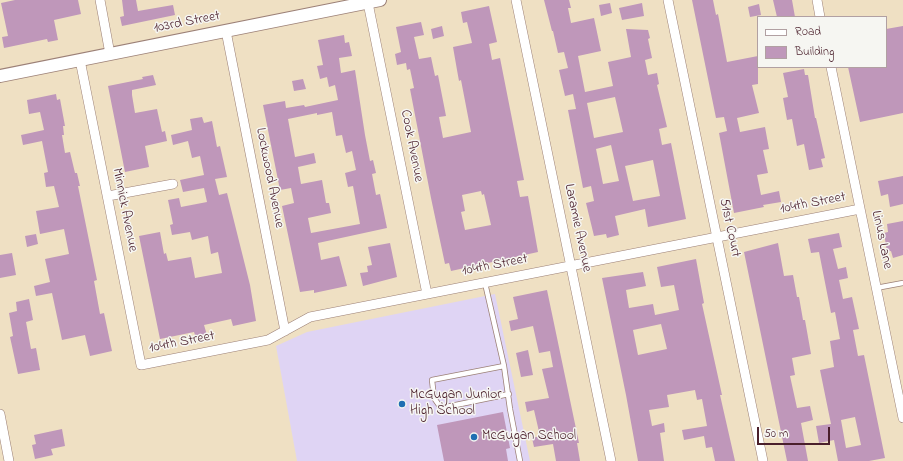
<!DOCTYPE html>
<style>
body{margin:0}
#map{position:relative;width:903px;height:461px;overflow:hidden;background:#efe0c3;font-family:"Indie Flower",sans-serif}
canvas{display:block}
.legend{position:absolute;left:757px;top:16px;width:130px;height:52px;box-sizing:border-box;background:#f6f6f2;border:1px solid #b1a0a2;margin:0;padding:5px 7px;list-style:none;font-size:12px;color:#4a1f2b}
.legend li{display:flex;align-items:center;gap:8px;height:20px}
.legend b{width:20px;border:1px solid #b1a0a2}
.scale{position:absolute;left:757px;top:427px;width:73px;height:18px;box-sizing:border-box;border:2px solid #4a1f2b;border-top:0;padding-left:5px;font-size:12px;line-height:14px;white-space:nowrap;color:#4a1f2b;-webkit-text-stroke:3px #f6f6f2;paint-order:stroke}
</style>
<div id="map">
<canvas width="903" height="461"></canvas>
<ul class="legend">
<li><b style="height:5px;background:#fff"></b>Road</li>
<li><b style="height:11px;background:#bf97ba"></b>Building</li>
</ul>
<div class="scale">50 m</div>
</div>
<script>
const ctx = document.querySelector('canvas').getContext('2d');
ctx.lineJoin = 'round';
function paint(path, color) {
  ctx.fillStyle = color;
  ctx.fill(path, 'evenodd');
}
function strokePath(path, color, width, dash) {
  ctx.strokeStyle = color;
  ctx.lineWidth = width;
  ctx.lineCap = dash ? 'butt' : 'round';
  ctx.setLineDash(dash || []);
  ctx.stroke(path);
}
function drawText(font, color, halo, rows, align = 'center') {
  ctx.font = font + ' "Indie Flower",sans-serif';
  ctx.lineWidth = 3;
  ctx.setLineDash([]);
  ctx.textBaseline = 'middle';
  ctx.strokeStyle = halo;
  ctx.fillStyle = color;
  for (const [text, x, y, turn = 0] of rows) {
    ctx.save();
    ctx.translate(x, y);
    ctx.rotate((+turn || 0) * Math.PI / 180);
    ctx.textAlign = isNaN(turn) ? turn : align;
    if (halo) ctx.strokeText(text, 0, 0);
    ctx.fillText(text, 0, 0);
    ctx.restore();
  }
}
paint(new Path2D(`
 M495,294L530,461H297L276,346L307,332Z`), '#dfd4f4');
paint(new Path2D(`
 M15,0H78L81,14L54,20L58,40L48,42L47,39L4,48L2,37L8,36L1,3Z
 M122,0H136L138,11L173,5L175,15L122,26L120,17L124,16Z
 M544,0H569L571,8H568L571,23L594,18L601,51L578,56L585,92L613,86L608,62L631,57L626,29L648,30L650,38L648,39L652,58L645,60L648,75L657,73L659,84L657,85L667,127L659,129L662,145L671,143L686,219L648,227L645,209L615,216L619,235L607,238L606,234L594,236L586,203L594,201L591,186L583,188L568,110L576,109L573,94L565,96L559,70L568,68L564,52L558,53L553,31H552ZM615,97L623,132L594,138L587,103ZM611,145L619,181L603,184L596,149ZM653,160L660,196L633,201L625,166Z
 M692,0H713L716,15L718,14L727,62L758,56V84L752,85L759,113L737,118L740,132L765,127L769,149L763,150L768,173L757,175L761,195L779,191L781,202L763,205L764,207L734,213L719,133L727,131L724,117L716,118Z
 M773,0H792L795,17H777Z
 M610,3L612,13L601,16L599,5Z
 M642,3L644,16L622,20L619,8Z
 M759,4L761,15L750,17L748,7Z
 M489,6L497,42L489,44L492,60L500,58L524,180L517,181L520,197L528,196L538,252L451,271L449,263L445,264L431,198L410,89L414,88L410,69L407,70L406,63L397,65L395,54L401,52L396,27L421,22L424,35L414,37L419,59L431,57L435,76L438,75L446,116L439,117L443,138L471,132L461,80L459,81L457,70L453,47L472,43L467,22L463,23L461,12ZM481,191L482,195L484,194L491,225L465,230L461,212L465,211L462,195Z
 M442,26L444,36L433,39L431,29Z
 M903,26V113L860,122L848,67H886V29Z
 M344,35L345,43L349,42L352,56L339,58L341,73L355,70L365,135L370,161L373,160L376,173L372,174L376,195L380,194L387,228L318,243L321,260L339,256L347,286L314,293V290L300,292L282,206L294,203L291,188L280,190L263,105L285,101L286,108L304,105L305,107L338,100L335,85L329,87L327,77L320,79L317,66L323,65L318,40ZM332,112L336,136L342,135L346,153L352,151L356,170L345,173L348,187L353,186L360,224L311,233L308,218L331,213L329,203H326L322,180L301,184L298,167L316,163L314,153L295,157L288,119L317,113V115Z
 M804,69L805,75H808L815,118H816L825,158L821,159L823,167L809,170L804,144L797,146L792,119L787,120L783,98L788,97L783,73Z
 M153,75L156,85L132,90V95L135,113L157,109L162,132L165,131L167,141L145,146L149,167L125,172L108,86L143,79L142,77Z
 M303,79L306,89L294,91L292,81Z
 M56,94L57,100L60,99L65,126H63L64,135H62L65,153L70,152L75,173H77L80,186H78L97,280L94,281L100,314L104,313L112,351L90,356L85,335L62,340L52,293L36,296L34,286L50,282L45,259L69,254L64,229L40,234L36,211L59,207L54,186L46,187L44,173L48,172L42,141L23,145L21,135L44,130L40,112L29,114L27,100Z
 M202,117L204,123L212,121L217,147L220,146L227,177L215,179L219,195L227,193L250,285L256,321L233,326L231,319L204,325L207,335L196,338L194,332L160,339L139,236L160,232L164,254L166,253L168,261L191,257L195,278L222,273L218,252L211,254L208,236L192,240L190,232L172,235L170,225L173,224L168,200L179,198L181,207L207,202L204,188L183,192L180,180L204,175L200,156L192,158L188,141L173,145L171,135L192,130L190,119Z
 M903,176V204L890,207L888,194L881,196L878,181Z
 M903,221V255L893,258L891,251L887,252L884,233L888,232L887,224Z
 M839,233L842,247L833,249L838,269L846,267L848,278L839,280L843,299L852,297L859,329L853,330L858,356L864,355L885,458L869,461H838L834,440L819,443L816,426L831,424L820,370L834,367L830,341L840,339L835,312L831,313L819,252L811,253L808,239ZM855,417L861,445L846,448L841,420Z
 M36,234L38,244L27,247L25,236Z
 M390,243L397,277L363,286L360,273L368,272L367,266L372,265L368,247Z
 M778,243L784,276L793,275L797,297H799L803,320H805L811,354L792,358L795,375L790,376L797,408L810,406L813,420L801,423L808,461H787L744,252Z
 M12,253L16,275L0,278V255Z
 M696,259L704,303L702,304L722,395H720L735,461H715L712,447L706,448L704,436L684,440L682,430L707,426L702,399L697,400L695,390L667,395L669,407L649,410L652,426L664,423L665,432L660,433L664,461H638L626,395L602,278L643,272L646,286L626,290L629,308L653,304L655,315L679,310L674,285L661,287L657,267ZM661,324L667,349L638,355L633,330Z
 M547,290L579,443H577L580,461H556L553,444L534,447L532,438L540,436L534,410L527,412L525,402L549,398L542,369L553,367L550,351L539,353L533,326L511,331L509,321L518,319L513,297Z
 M29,299L33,320L26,322L31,349L36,348L40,370L18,374L10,337L13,336L9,313L17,311L16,302Z
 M528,350L533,375L521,377L516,353Z
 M503,412L510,448L506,449L508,461H444L437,425Z
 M62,429L65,446L51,449L53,455L35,459L32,445L36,444L34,435Z`), '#bf97ba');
const lane = new Path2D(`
 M485,283L504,366L510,409L520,461
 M876,288L903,283
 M504,366L432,380L434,398L441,408L509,394`);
const street = new Path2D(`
 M100,0L110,54
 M516,0L611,461
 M668,0L763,461
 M817,0L820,17
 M368,3L427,294
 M226,31L285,331
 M80,60L141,365L268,340L310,317L860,209
 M831,67L903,418
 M108,196L173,184
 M0,414L9,461`);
const secondary = new Path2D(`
 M0,76L380,0`);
strokePath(lane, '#9c8077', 6);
strokePath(street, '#9c8077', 10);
strokePath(secondary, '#9c8077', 14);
strokePath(lane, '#fff', 4.5);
strokePath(street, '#fff', 9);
strokePath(secondary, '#fff', 12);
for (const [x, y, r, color] of [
 [402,404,4,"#1f6fb2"],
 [474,437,4,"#1f6fb2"]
]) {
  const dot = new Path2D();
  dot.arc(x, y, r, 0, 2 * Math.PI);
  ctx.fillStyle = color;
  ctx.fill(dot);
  strokePath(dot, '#f6f6f2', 1.5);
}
drawText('14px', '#4a1f2b', '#f6f6f2', [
 ["103rd Street",187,23,-11],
 ["Cook Avenue",411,146,79],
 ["Lockwood Avenue",269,178,79],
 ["104th Street",813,204,-11],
 ["Minnick Avenue",124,210,79],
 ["Laramie Avenue",577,228,78],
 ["51st Court",729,228,78],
 ["Linus Lane",881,240,78],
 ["104th Street",495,266,-11],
 ["104th Street",182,343,-11]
]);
drawText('14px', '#4a1f2b', '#f6f6f2', [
 ["McGugan Junior",410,396],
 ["High School",410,412],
 ["McGugan School",482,437]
], 'left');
</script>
